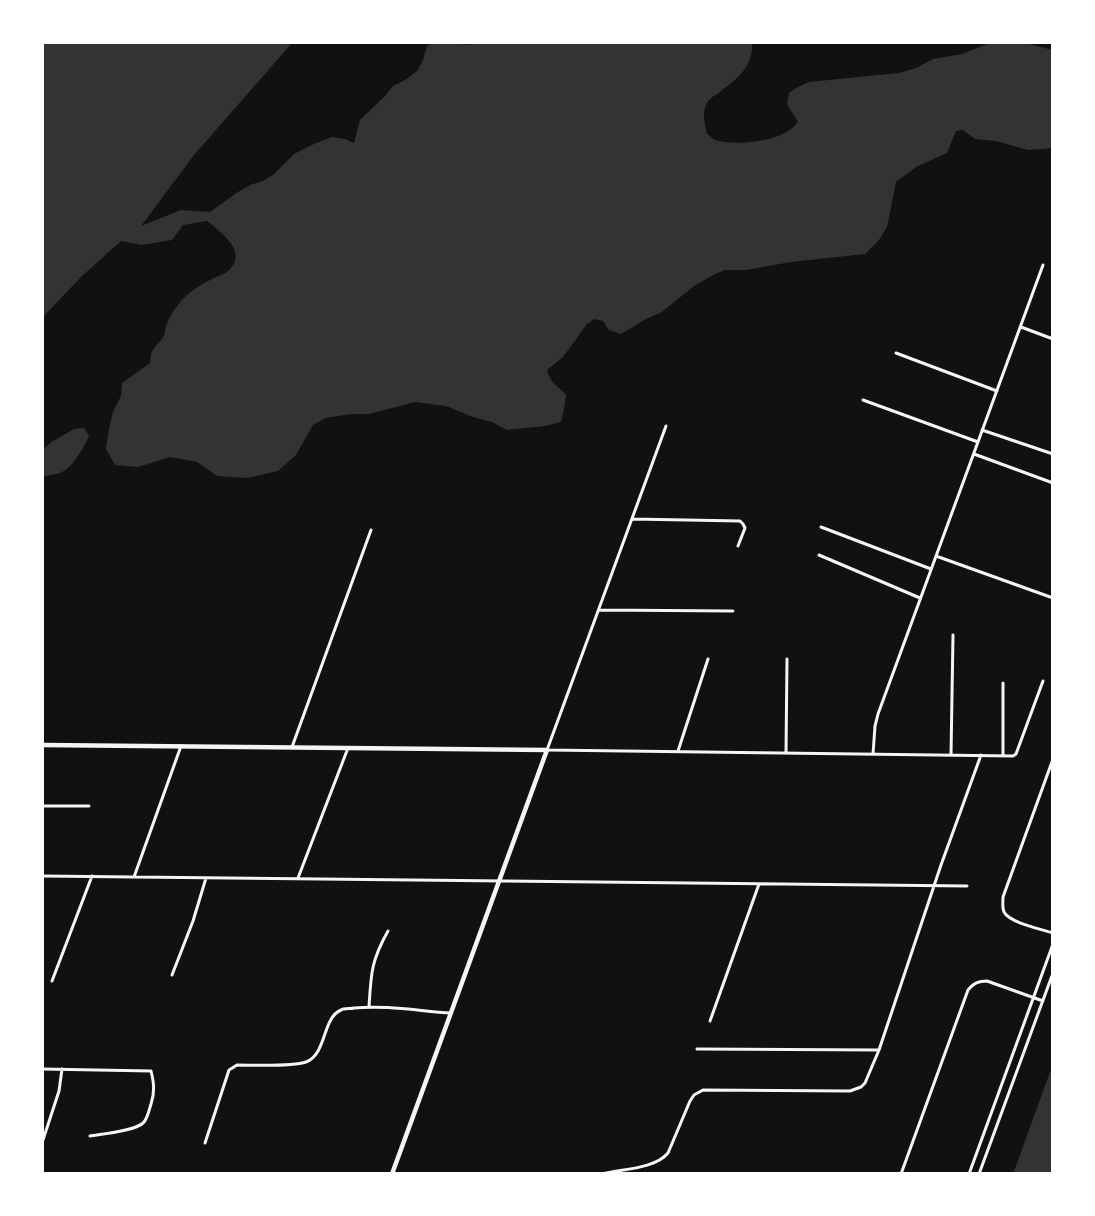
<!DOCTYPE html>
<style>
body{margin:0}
#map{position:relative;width:1095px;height:1216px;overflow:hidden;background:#111;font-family:"DM Sans",sans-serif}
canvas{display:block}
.frame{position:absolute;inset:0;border:44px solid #fff;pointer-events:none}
</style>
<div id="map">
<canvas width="1095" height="1216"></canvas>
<div class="frame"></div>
</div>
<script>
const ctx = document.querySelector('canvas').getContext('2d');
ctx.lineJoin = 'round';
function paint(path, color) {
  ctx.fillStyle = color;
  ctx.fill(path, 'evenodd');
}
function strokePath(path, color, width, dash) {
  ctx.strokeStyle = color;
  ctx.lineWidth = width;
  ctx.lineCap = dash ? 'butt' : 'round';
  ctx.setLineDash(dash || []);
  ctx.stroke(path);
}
paint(new Path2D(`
 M42,42H293L194,155L141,226L181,210L210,212L238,192L250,185L263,181L274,174L294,154L314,144L332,137L345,139L354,143L360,120L386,95L393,86L407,79L418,70L423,60L427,46C446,36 464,50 477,42H752C754,66 737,79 720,92C714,96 708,99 706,105C702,114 705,125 707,134C709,135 713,139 715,140C734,146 775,142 791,129C792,129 797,123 798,122L787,104L789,93L796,88L809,82L899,73L916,68L933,59L962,54L990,43L1010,42L1029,44L1053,50V148L1028,150L996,141L975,139L963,130L956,131L947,153L916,167L896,182L887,227L879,240L865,254L791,262L746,270H725L713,275L694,286L662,312L646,319L621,334L609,330L603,321L594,319L587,324L563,357L547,370C550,383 557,385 566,395L564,409L561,422L545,426L507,430L492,422L473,417L446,406L415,402L369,414H350L326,418L313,425L296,455L278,471L247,478L217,476L197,462L170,457L138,467L115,465L106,449L109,428L113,412L121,396L122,383L150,363C151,344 157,349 164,335C165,333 165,329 166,326C170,315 178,303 187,295C195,288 204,283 214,278C218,276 224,274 227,272C250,253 222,233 207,221L183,225L172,240L141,245L121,241L82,276L42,318Z
 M84,428L89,436C85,446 72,468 62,472C56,475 48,475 42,477V450L53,441L74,429Z
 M1053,1065V1174H1013L1050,1072Z`), '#333');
strokePath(new Path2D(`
 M1021,327L1053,339
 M896,353L997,391
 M863,400L978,442
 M666,426L547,750L1013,756L1016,754L1043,681
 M982,430L1053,454
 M974,454L1053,483
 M632,519L740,521L743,524L745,528L738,546
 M821,527L931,569
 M819,555L920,598
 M936,556L1053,598
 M599,610L733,611
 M1003,683V755
 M292,747L371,530
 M678,751L708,659
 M786,753L787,659
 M873,754L875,726L878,714L1043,265
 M951,755L953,635
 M1053,759L1003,897C1003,902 1002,907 1004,912C1010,923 1041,929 1053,933
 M42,806H89
 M42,876L967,886
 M134,877L181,746
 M298,878L348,748
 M172,975L193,921L206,878
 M52,981L92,876
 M369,1007C371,974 371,961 388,931
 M710,1021L759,884
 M697,1049L879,1050
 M42,1069L151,1071C154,1083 155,1092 151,1104C149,1110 148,1117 144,1122C137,1131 102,1134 90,1136
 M42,1143L59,1091L62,1069
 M205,1143L229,1070L237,1065C254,1065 291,1067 306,1062C327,1054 322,1018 341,1010C344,1008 351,1009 354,1008C386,1005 419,1011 451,1013
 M602,1174C621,1169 655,1169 668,1153L690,1101L694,1095L703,1090L850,1091L861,1087L865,1083L879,1050L941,865L981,755
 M901,1174L968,990C974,983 978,981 987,981L1043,1001
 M969,1174L1053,944
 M979,1174L1053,973`), '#f5f5f5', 3);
strokePath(new Path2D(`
 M42,745L547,750L392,1174`), '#f5f5f5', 4.5);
</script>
